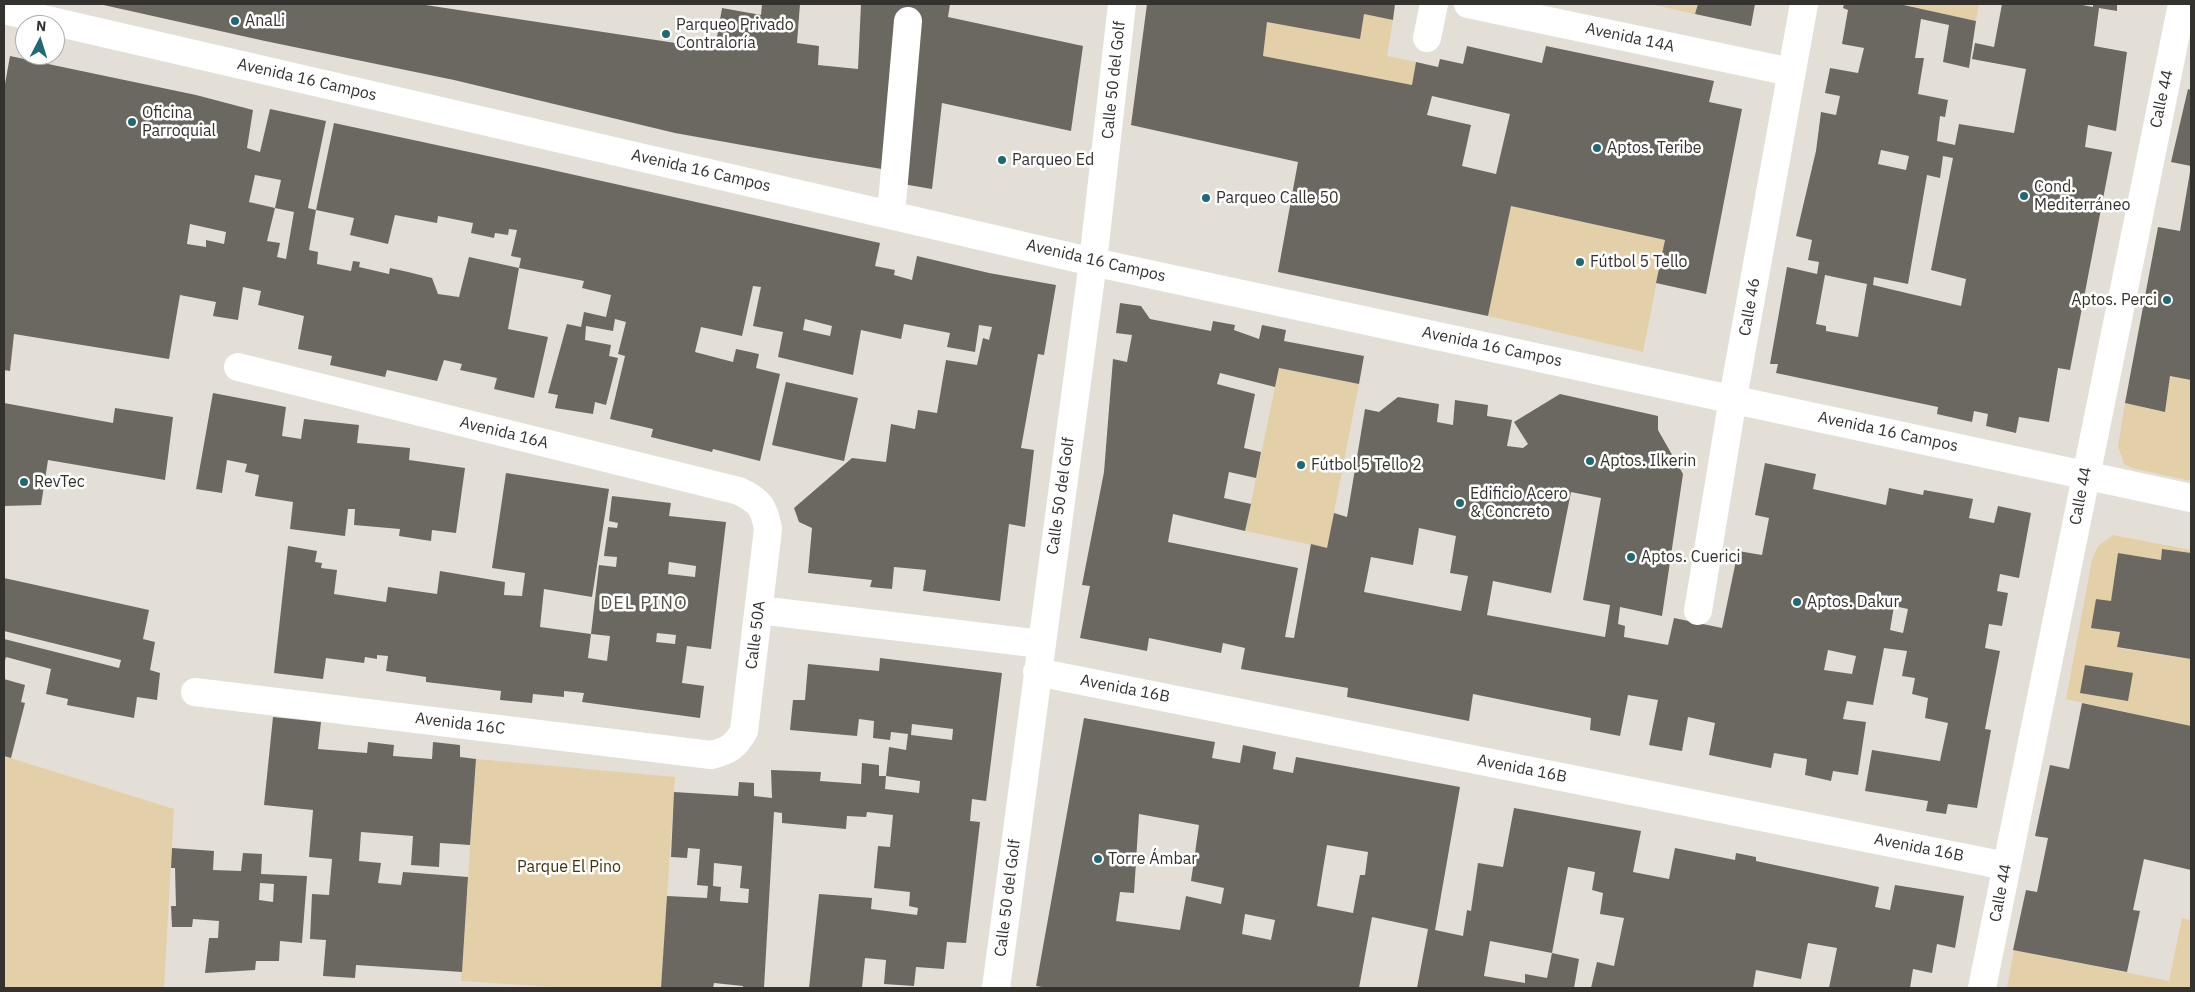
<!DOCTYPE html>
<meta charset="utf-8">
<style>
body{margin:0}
#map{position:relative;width:2195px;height:992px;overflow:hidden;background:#e3dfd7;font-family:"IBM Plex Sans",sans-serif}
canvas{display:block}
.frame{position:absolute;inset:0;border:5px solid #34322f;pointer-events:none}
.north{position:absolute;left:15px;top:15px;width:50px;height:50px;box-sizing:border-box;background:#fff;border:1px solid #aeadac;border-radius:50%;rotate:5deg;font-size:14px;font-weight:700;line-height:20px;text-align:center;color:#34322f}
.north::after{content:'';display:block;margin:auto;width:18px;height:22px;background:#1e6972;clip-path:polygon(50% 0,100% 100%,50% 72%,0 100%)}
</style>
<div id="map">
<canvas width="2195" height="992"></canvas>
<div class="frame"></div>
<div class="north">N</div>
</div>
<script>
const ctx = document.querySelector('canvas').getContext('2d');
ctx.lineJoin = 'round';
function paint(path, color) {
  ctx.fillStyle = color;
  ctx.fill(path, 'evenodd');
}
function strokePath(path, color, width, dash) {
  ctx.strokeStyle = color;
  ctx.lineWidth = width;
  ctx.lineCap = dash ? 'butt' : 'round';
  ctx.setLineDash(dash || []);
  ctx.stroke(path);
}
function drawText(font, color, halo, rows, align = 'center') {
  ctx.font = font + ' "IBM Plex Sans",sans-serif';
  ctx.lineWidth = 5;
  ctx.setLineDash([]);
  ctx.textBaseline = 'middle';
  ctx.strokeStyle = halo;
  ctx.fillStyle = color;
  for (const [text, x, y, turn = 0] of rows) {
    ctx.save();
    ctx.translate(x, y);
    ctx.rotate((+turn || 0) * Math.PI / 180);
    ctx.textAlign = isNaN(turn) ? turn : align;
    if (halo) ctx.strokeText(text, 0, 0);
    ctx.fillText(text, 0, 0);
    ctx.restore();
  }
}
paint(new Path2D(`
 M1650,4H1698L1695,14Z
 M1899,4H1979L1976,21Z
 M1364,14L1393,20L1387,56L1416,62L1412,85L1263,56L1267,22Z
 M1511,206L1665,240L1643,352L1488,316Z
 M1279,368L1359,384L1327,548L1245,531Z
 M2170,376L2191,380V481L2132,468L2124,464L2118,446L2125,403L2164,412Z
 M2113,535L2191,550V553L2162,549L2161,560L2118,553L2111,601L2120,632L2118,648L2191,659V726L2066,699L2092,560L2098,546Z
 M4,756L174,809L164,988H4Z
 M476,759L675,777L661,988H568L461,981Z
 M2182,918L2191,920V988H2007L2014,950L2169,981Z`), '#e3d0a8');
paint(new Path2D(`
 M99,4H419L715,49L722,8L761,15L762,4H800L797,43L819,46L818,65L858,69L861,4H950L948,17L1083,46L1071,131L942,103L932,189L897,183L888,170L809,157L675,133L454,80L265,41Z
 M1147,4H1395L1393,20L1364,14L1360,39L1267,22L1263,56L1412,85L1416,62L1438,67L1440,59L1463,64L1467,46L1542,63L1546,46L1714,81L1709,102L1742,109L1706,294L1656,283L1665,240L1511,206L1488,316L1278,272L1298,162L1131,125ZM1432,96L1510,114L1496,174L1462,166L1471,125L1427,115Z
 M1698,4H1755L1751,26L1695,14Z
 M1844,4H1899L1976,21L1969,68L1943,62L1949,25L1921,19L1915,58H1924L1918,94L1948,100L1945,117L1940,116L1937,141L1955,145L1959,124L2014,133L2026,69L1972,59L1975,43L1994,47L2002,4H2077L2093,7V4H2117V11L2099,8L2094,46L2127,52L2116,131L2088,125L2085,147L2112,152L2070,370L2058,368L2049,422L2019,417L2016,433L1986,426L1988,414L1974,411L1972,422L1937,414L1938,407L1776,373L1778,364H1770L1787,267L1817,274L1819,262L1808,260L1812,240L1796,236L1816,151L1821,112L1836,115L1840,96L1825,93L1830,68L1858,73L1864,48L1842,44L1848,10L1843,8ZM1881,150L1909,156L1906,170L1878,164ZM1943,156L1953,158L1931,270L1966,279L1961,306L1873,285L1874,277L1908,284L1927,175L1940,178ZM1825,275L1867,284L1858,337L1826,331V326L1816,324Z
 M10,56L196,95L253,110L247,148L260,152L270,109L326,121L308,208L316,210L334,123L539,167L880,243L875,266L895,270L894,275L912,280L917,256L989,273L1056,285L1044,355L1038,354L1021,448L1034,450L1025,527L1009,524L1000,601L923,591L926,570L894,567L892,589L870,587L872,580L808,573L812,528L799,522L794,508L852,458L886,462L891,424L915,429L918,410L937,413L946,360L977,365L983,338L989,340L992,327L979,325L975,352L947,347L950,333L904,324L901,339L861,330L853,375L778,357L783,332L753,326L761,287L753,286L742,336L701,327L695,352L733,362L736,349L759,354L756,368L780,374L760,461L713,449L712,452L651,437L653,429L610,419L625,356L618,354L626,322L615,319L613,331L586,326L585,340L611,345L609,356L618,358L606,405L595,402L593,414L555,408L558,395L548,393L567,324L581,327L584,312L606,317L611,295L582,288L584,281L519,268L508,329L548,337L534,398L494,389L497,378L460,370L462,364L444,360L437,381L387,370L385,377L330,365L332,356L298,349L304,316L258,305L261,291L243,287L238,320L213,316L216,302L180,295L169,359L14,334L10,371L4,370V89ZM255,175L281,180L275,208L294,212L286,259L277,257L280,243L267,241L275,208L249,202ZM316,210L354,218L350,235L388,244L395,215L437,223L438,216L473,223L471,233L494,238L495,233L508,235L509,229L517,230L511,256L521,258L519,268L469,257L459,297L438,294L432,278L408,272L390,268L389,274L359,267L360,262L353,261L351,271L317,264L318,252L309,250ZM190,224L226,232L224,244L206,240V247L187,244ZM805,319L832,326L830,336L803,330Z
 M2188,89L2191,90V166L2171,162Z
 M2190,172L2191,380L2170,376L2165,412L2125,403L2158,227L2180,231Z
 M1120,303L1141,306L1150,319L1211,331L1213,321L1235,325L1234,330L1259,339L1262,325L1286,330L1284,341L1364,356L1359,384L1279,368L1275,387L1220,373L1217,384L1255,394L1244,448L1261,452L1256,478L1229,472L1224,498L1251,504L1245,531L1173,514L1168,542L1298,568L1285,637L1294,638L1311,544L1327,548L1334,513L1347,517L1365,409L1379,412L1398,397L1439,404L1437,422L1453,425L1455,400L1488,405L1487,416L1512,420L1507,446L1523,448L1528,444L1514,422L1560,394L1658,416V430L1683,474L1662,616L1620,607L1618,624L1625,626L1624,637L1668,645L1674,618L1722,628L1738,551L1762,555L1769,518L1755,515L1765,463L1816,474L1813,489L1886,505L1889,488L1923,495L1924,490L1973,499L1969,518L1994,523L1998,506L2031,513L2019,578L2000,574L1997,591L2008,593L2002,626L1989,624L1985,648L2000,651L1985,729L1991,730L1977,808L1948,804L1946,814L1926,811L1928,801L1865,791L1872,750L1940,761L1948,723L1925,718L1928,698L1912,694L1915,678L1902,676L1907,651L1884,648L1873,705L1847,701L1843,719L1866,722L1858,775L1833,771L1831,781L1805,775L1807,759L1774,753L1771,768L1709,755L1715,723L1688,717L1682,751L1649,745L1658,700L1628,695L1620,736L1590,730L1591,718L1473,694L1469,721L1347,697L1348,688L1241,669L1245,648L1223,643L1221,653L1149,638L1147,651L1080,638L1090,586L1082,585L1104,472L1113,359L1127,362L1132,335L1116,333ZM1571,492L1601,498L1583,600L1610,605L1605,637L1487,615L1493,581L1551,593ZM1419,528L1456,536L1450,573L1468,576L1461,611L1364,592L1371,557L1413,565ZM1894,606L1908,609L1903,633L1890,630ZM1828,650L1856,656L1852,674L1824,670Z
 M786,382L858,398L844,461L772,445Z
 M213,393L286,407L282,436L301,439L304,419L359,425L357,443L410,448L409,460L465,468L456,533L432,530L431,541L399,536L400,529L354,525L355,509H348L345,536L290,529L293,502L255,496L259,475L245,472L247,464L227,460L222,493L196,489Z
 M4,403L113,423L115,408L173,417L165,480L48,460L41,505L4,506Z
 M506,473L609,489L592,597L544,589L540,627L591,634L588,658L607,661L610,636L591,634L599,565L616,567L617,557L604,556L608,527L617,528L618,523L609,521L612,496L671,503L669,516L726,522L711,649L687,646L682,683L704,686L700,718L582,702L584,693L564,691V697L533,694L532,703L500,700L501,691L426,682V677L386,671L388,656L377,655V659L365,657L364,663L326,658L323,679L274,673L288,546L317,551L315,562L322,563L321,568L337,570L334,594L386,602L388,587L437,594L440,571L505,582L504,595L522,596L525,573L492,568ZM669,562L696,566L695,577L668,574ZM657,633L676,635L675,644L656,642Z
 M2162,549L2191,553V659L2117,647L2120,632L2091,628L2096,599L2111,601L2118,553L2161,560Z
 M4,578L149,610L143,639L155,642L150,670L160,673L157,700L137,697L134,718L67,705L68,699L46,694L51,669L6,657L4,664V639L119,668L121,660L4,631Z
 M880,658L1002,673L986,801L972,799L970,821L980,822L966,943L947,942L944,969L916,967L914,986L884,984L886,960L865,958L862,988H809L819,894L872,898L871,909L917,915L918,908L909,906L910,892L874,888L878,846L890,847L893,815L867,812L866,817L847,816L846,829L782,823V813L774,812L764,988H743V986L714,983L713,988H661L667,896L707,898L708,886L697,885L700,849L688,848L687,858L671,857L674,792L738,796L739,782L754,783V796L772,798L771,770L821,772L820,781L861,784L862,763L879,765V776H886L885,789L919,793L920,781L886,776L889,747L906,750L908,734L891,732L890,740L873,738L874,721L859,719L857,736L790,730L793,700H805L808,664L879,671ZM912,724L953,729L952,740L911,735ZM714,863L742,866L740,888L749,889L748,903L720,901L721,887L713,886Z
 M2085,665L2133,673L2128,701L2080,693Z
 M4,679L25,685L21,702L25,703L11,758L4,756Z
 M2082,703L2191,726V870L2144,859L2133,910L2140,911L2127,972L2013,950L2026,890L2037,892L2048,838L2035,836L2050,765L2069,769Z
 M273,717L321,722L318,749L367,753L368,742L394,745L393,756L432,759L433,742L460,745V757L476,759L470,845L440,843L439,867L411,865L413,836L361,832L359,861L381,863L378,883L401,885L403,872L468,877L462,972L356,965L355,978L323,976L326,940L310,939L312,894L329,895L332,859L309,857L313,810L264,805Z
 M1084,718L1215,742L1212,758L1240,763L1243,745L1276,752L1273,769L1293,773L1296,757L1460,787L1435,930L1463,936L1467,910L1471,911L1478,863L1503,867L1514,808L1641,831L1633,872L1669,879L1675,848L1735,860L1736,853L1756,857V861L1879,887L1875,907L1890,910L1895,885L1964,896L1955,948L1937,944L1932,973L1913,969L1910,988H1829L1837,948L1808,943L1801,979L1756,970L1753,988H1591L1597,962L1614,966L1624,918L1600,914L1603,893L1592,890L1595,872L1568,867L1552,953L1490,941L1484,976L1525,983V974L1547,978L1552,953L1579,959L1574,988H1417L1428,929L1372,917L1359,988H1048L1036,986ZM1139,814L1199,825L1191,881L1224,888L1221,904L1186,896L1180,930L1116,921L1120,892L1134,893ZM1327,845L1368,852L1365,875H1360L1353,913L1317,906ZM1245,914L1275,920L1271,940L1242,934Z
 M172,848L214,851L213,870L241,871L243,853L262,854L261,874L307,876L302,943L280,941L279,961H256L255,970L205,973L209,938H218L219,921L193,919L192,927H172L171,906H176L175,868H171ZM260,883L274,884L273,902L259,900Z`), '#6b6861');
strokePath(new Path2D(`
 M1468,4L1791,72
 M4,10L1093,262L2191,498
 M1427,38L1434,4
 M891,215L908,21
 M759,610L1041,644
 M1698,611L1733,398L1804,4
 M1037,672L2006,866
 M195,692L711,755C728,751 735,747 744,731L768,529C764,507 760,501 739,491L238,367
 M996,988L1093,262L1122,4
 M1982,988L2182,4`), '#fff', 28);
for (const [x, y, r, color] of [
 [235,21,5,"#1e6972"],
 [666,34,5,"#1e6972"],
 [132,122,5,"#1e6972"],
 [1597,148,5,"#1e6972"],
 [1002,160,5,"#1e6972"],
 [2024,196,5,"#1e6972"],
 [1206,198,5,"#1e6972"],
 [1580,262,5,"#1e6972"],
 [2167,300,5,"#1e6972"],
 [1590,461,5,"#1e6972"],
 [1301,465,5,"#1e6972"],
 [24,482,5,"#1e6972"],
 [1460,503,5,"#1e6972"],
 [1631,557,5,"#1e6972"],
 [1797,602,5,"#1e6972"],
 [1098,859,5,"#1e6972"]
]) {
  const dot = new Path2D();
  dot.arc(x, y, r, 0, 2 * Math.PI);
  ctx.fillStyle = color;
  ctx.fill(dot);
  strokePath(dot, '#fff', 2);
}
drawText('16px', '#34322f', '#fff', [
 ["AnaLi",245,21],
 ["Parqueo Privado",676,25],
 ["Contraloría",676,43],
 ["Oficina",142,113],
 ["Parroquial",142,131],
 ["Aptos. Teribe",1607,148],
 ["Parqueo Ed",1012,160],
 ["Cond.",2034,187],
 ["Mediterráneo",2034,205],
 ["Parqueo Calle 50",1216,198],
 ["Fútbol 5 Tello",1590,262],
 ["Aptos. Perci",2157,300,"right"],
 ["Aptos. Ilkerin",1600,461],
 ["Fútbol 5 Tello 2",1311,465],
 ["RevTec",34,482],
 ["Edificio Acero",1470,494],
 ["& Concreto",1470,512],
 ["Aptos. Cuerici",1641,557],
 ["Aptos. Dakur",1807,602],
 ["Torre Ámbar",1108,859]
], 'left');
drawText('16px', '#34322f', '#fff', [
 ["Avenida 14A",1630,38,12],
 ["Avenida 16 Campos",307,80,13],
 ["Calle 50 del Golf",1114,80,-84],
 ["Calle 44",2162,99,-78],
 ["Avenida 16 Campos",701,171,13],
 ["Avenida 16 Campos",1096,261,13],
 ["Calle 46",1750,307,-80],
 ["Avenida 16 Campos",1492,347,12],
 ["Avenida 16 Campos",1888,432,12],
 ["Avenida 16A",504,433,14],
 ["Calle 50 del Golf",1061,496,-82],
 ["Calle 44",2081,496,-79],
 ["Calle 50A",756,635,-83],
 ["Avenida 16B",1125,689,11],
 ["Avenida 16C",460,724,7],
 ["Avenida 16B",1522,769,11],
 ["Avenida 16B",1919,848,11],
 ["Calle 44",2001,893,-79],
 ["Calle 50 del Golf",1008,898,-83]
]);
drawText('16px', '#423109', '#fff', [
 ["Parque El Pino",569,867]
]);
ctx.letterSpacing = '1px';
drawText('18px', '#57544d', '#fff', [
 ["DEL PINO",644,604]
]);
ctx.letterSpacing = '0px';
</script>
